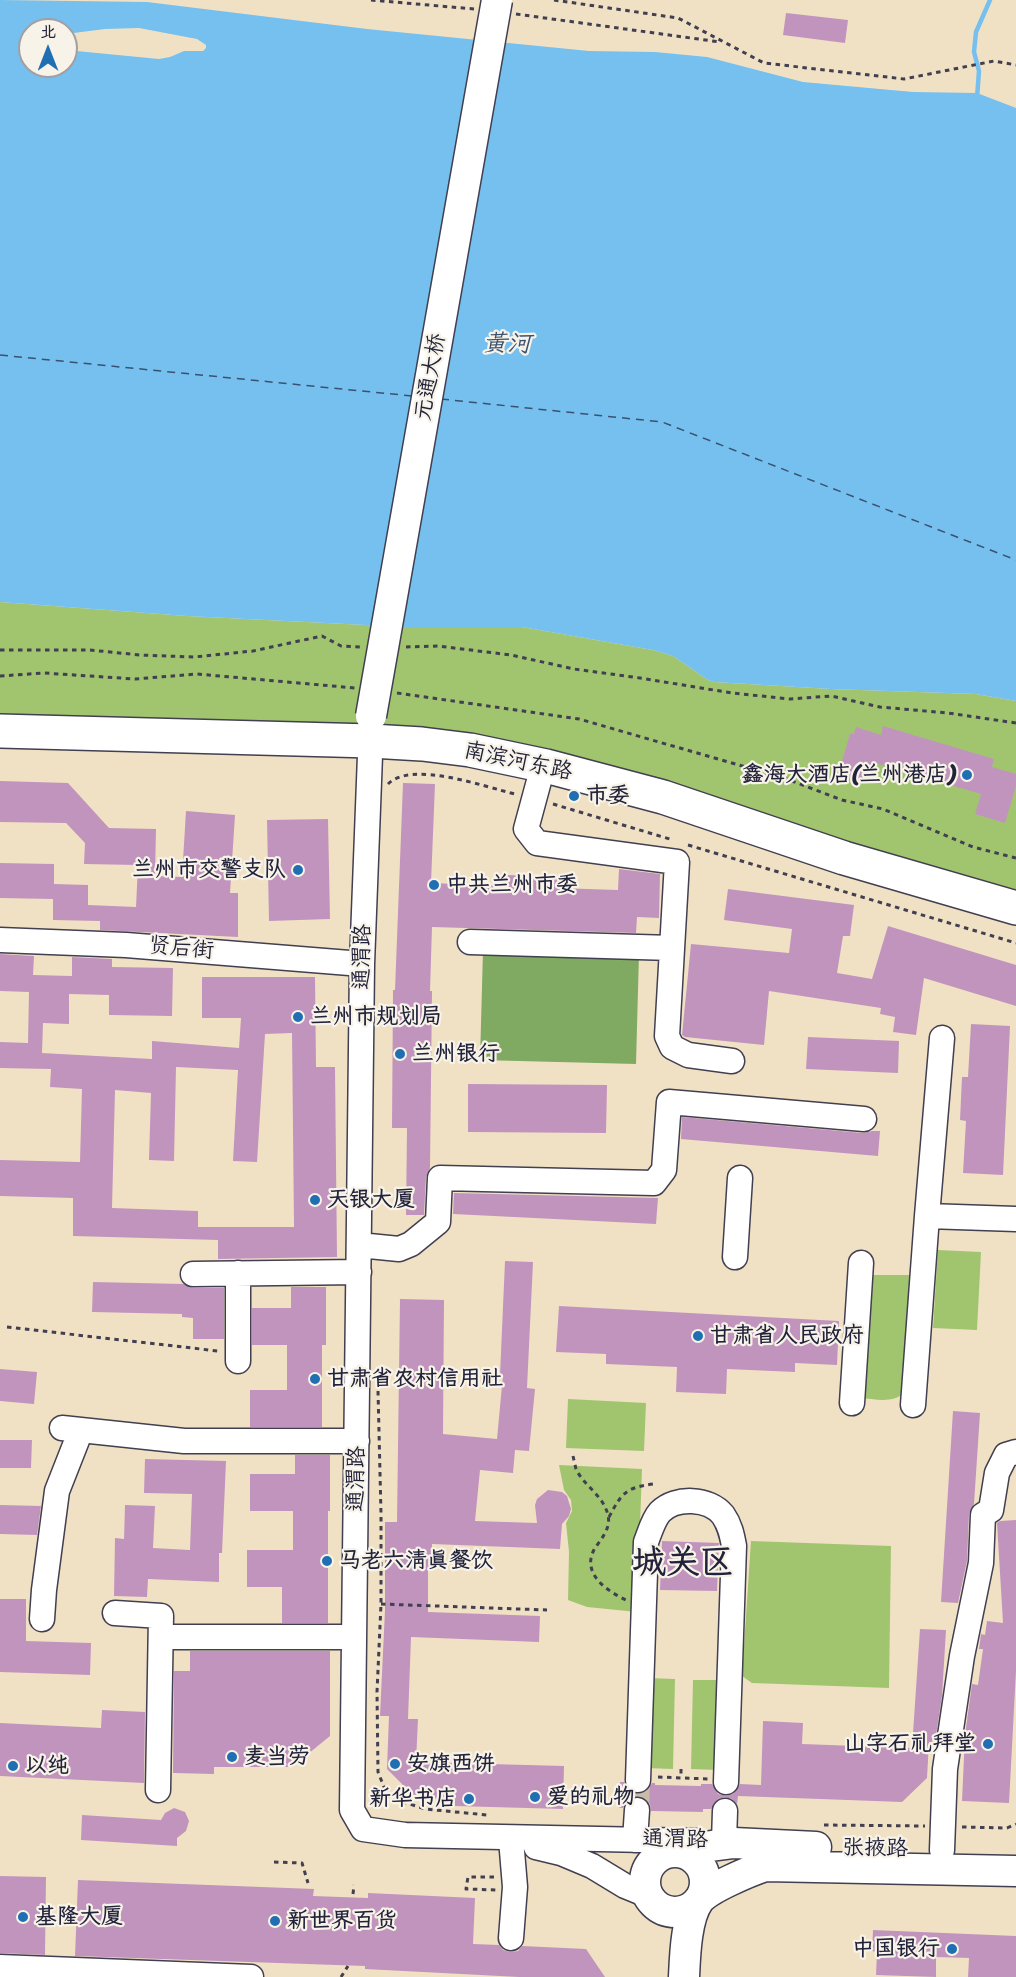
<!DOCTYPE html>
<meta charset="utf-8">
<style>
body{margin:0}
#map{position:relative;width:1016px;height:1977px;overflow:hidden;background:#f1e1c4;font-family:Sriracha,"LXGW WenKai TC",sans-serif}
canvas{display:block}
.north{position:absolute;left:18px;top:18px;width:60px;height:60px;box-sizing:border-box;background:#f7f3e8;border:2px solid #a29fa3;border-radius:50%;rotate:0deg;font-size:16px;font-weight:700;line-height:24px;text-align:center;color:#22223b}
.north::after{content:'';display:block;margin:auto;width:21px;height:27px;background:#1f6fb2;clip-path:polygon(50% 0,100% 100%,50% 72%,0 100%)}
</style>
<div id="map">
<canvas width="1016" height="1977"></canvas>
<div class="north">北</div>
</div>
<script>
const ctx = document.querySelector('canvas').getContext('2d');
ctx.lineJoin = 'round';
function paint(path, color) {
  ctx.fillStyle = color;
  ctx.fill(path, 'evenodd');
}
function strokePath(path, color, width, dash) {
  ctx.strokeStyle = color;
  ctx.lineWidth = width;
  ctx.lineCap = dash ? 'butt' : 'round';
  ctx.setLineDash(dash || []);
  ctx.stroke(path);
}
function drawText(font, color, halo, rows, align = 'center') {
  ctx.font = font + ' Sriracha,"LXGW WenKai TC",sans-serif';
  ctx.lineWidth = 4.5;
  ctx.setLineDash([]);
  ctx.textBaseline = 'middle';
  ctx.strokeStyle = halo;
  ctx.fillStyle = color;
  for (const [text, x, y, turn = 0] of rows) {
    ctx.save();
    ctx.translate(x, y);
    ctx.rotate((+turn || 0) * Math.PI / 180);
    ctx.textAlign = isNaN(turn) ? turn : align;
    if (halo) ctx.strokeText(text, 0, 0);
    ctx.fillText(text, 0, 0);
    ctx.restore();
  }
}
paint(new Path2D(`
 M0,602L187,616L406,627H522L653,650L673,656L708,680L714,682L831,689L976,694L1016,701V896L352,731L190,719L0,716Z
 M938,1250L981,1252L977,1330L933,1328Z
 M866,1275H914L905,1392C894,1404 875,1399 860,1398Z
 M568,1399L646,1403L644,1451L566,1448Z
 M559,1465L642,1469L637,1612L587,1607L568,1600L569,1552L566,1523L572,1511L571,1500L564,1490Z
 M751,1541L891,1546L889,1688L752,1683L742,1676Z
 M648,1678L675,1679L673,1769L646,1768Z
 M693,1680H720L718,1770L691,1769Z`), '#a1c56f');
paint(new Path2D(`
 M483,950L639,954L636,1064L480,1060Z`), '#80aa62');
paint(new Path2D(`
 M0,0L147,2L367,29L589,51L655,52L707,57L803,82L913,92L977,93L1016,108V701L976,694L831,689L714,682L708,680L673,656L653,650L522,627H406L187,616L0,602ZM139,28L197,39L206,45V48L203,51H184L170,57L159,59L66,50V66H30V30H66V34L105,29Z`), '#75c0ee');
strokePath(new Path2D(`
 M977,98L979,71L974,52L976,32L990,0`), '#75c0ee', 4.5);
strokePath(new Path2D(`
 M0,355L412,396
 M441,399L662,422L1016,560`), '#3b5171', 1.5, [8, 6]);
paint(new Path2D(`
 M786,13L848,20L845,43L783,35Z
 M883,726L994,759L992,767L1016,774V786L1005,823L975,814L981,794L875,763L869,783L838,775L850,734H854L856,727L881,735Z
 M0,781L68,783L109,828L156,829L155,876L182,877L186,811L235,815L230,893H238V937L100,930V921L53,920V899L0,898V863L54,864V884L88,885V905L136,907L138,865L84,864L85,843L66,823L0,822Z
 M403,783L435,784L431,883L506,886L507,875L558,877L557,888L618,890L619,869L660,874L659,918L637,917L636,933L432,927L430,991H432L430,1168L426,1177L424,1215H406L407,1128H392L393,990H395Z
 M328,819L330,919L269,921L267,820Z
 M728,889L854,905L850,936H843L837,973L872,979L888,926L1016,965V1006L924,978L916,1035L893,1032L895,1017L880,1014L881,1008L769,991L764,1045L685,1037L682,1035L691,944L789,953L792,929L724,920Z
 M0,954L34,956L33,975L72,976V957L112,959V967L173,968L172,1016L109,1015V995L69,994V1024L43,1023L42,1053L152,1059V1041L239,1048L241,1018H202V977H315L316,1067H335L337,1257L218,1259V1240L73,1236V1198L0,1196V1160L80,1162L82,1089L50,1087L51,1069L0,1068V1042L28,1043L29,992L0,991ZM292,1033L294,1227H198V1211L112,1208L115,1090L151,1093L149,1160L174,1161L176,1067L238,1070L233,1161L257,1162L265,1034Z
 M971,1024L1010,1026L1003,1175L963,1173L966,1121L960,1120L962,1077H968Z
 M808,1037L899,1041L898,1073L806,1069Z
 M468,1084L607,1085L606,1133L468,1132Z
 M682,1117L863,1133L872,1131H880L878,1156L681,1139Z
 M454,1193L658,1198L656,1224L453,1214Z
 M505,1261L533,1262L527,1388L535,1389L529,1451L515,1450L513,1473L480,1470L475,1521L537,1523L535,1505L537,1499L548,1490L562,1492L567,1496L571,1509L569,1516L562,1524L560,1549L432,1544V1568H428V1612L540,1616L539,1642L411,1637L408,1719H418L416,1762L564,1766L563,1809L455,1806V1799L416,1798L387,1769L389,1716H380L385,1610V1522H397L400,1299L444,1300L443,1434L497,1439L503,1375H500Z
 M93,1282L184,1284L193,1288H224V1339H193V1318L182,1317V1314L92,1312Z
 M291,1287H326V1345H322V1427H250V1390H287V1345H252V1308H291Z
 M559,1306L839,1321L837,1365L795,1363V1372L727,1369L726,1394L676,1392L677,1367L606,1364V1354L556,1352Z
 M0,1369L37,1372L34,1404L0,1401Z
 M953,1411L980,1413L974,1504L969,1514L967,1561L958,1603L941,1602Z
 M0,1440H32L31,1468H0Z
 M295,1455H330V1511H328V1623H282V1587H247V1550H293V1511H250V1474H295Z
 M145,1459L226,1461L222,1553H219V1582L148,1579L147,1597L114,1596L115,1538L124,1539L125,1505L155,1506L153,1548L190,1550L192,1494L144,1493Z
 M0,1505L41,1506L37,1535L0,1534Z
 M1016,1520V1671L1009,1803L962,1801L965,1735L972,1684L978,1685L983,1649H979L981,1634L985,1635L987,1621L1003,1623L997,1523L1000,1521Z
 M662,1541L719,1543L717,1591L660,1590Z
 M0,1599H26V1641L91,1643L90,1675L0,1672Z
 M920,1629L946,1630L942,1696L935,1742H929L927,1778L902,1802L738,1796L737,1804L732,1799L725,1797L718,1799L711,1809H703V1812L651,1811L650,1804L645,1799L637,1796L630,1798L626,1802L623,1808H619L620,1782H624L630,1792L638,1794L645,1792L652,1783H655V1785L701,1786V1784H712L718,1794L726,1796L733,1794L740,1784L761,1785L763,1721L803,1723L802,1744L912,1748Z
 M190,1651H330V1736L292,1767H214V1774L173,1773L174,1671H190Z
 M102,1710L145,1712L144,1783L0,1776V1723L101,1728Z
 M174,1808L185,1812L189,1821L186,1831L177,1838V1846L81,1840L82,1815L161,1820L165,1813Z
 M0,1876L46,1877L45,1955L0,1953Z
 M78,1880L314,1889L313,1896L368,1898V1893L475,1898L473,1944L499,1945L503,1950L510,1952L518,1951L522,1946L586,1949L605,1977H519L365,1969V1966L75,1956Z
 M873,1930L1016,1936V1977H968L969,1958L936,1957V1977L876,1975L877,1952L872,1951Z`), '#c194bd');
strokePath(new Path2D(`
 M637,1810L638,1780`), '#c8bba9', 24, [24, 12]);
const minor = new Path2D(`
 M370,755L362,964L352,1810L363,1829L405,1835L696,1841
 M539,781L526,829L537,843L677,862L667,1036L672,1047L688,1055L732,1061
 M0,940L126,945L362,964
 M470,942L672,948
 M927,1216L942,1038
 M359,1245L399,1249L411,1244L438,1222L440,1178L654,1183L664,1170L669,1102L864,1119
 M735,1257L740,1178
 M238,1273V1361
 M193,1274L359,1272
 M852,1403L861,1263
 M913,1405L927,1216L1016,1219
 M62,1428L184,1441H357
 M115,1613L161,1616L158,1790
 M42,1619L44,1590L57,1491L81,1430
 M161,1637H354
 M638,1780L646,1542C650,1532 653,1520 660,1512C676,1496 709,1498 723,1515C730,1525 732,1535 734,1546L726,1782
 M511,1839L515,1887L511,1938
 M635,1840L637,1810
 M724,1841L725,1811
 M536,1847L561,1853L592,1866L625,1886L647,1895
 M942,1850L945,1769L962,1656L981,1563L983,1515L991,1510L997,1473L1006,1455L1016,1452
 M0,1967L251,1977`);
const major = new Path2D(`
 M673,1851L734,1843L816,1847
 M645 1882a30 30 0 1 1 60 0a30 30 0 1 1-60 0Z
 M684,1977C685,1955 686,1918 699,1900C709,1888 750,1871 765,1866L1016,1871`);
const highway = new Path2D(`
 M0,731L371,741L422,744L470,750L546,766L663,797L844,858L1016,908`);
strokePath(minor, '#413f50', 27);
strokePath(major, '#413f50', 33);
strokePath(highway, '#413f50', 36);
strokePath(new Path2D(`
 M371,0L474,9
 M554,0L678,18L764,63L904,79L994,61L1016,65
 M516,14L720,42
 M406,647L438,646L511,655L574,669L640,678L732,693L790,699L831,696L880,707L948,713L1016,723
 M0,650H90L140,655L194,657L253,651L322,636L341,646L361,647
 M0,676L44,673L135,679L197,674L355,688
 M397,693L579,719L784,778L842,800L883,809L973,847L1016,858
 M388,784C412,760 485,787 515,794
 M553,804L673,840
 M688,845L1016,943
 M7,1327L218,1351
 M378,1391L381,1514V1604L377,1692L378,1772L388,1797L425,1809L487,1815
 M573,1456C574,1460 575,1465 576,1469C584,1486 603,1495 608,1515C611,1528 602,1538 595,1548C580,1573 607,1591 626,1600
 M609,1517C622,1493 625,1488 653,1484
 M381,1604L547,1610
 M681,1769V1778
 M658,1777L708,1779
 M824,1825L925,1826
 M962,1827L1007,1828L1016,1824
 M274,1862L302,1863L308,1883
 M494,1877H468L466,1889L497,1890
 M353,1894L354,1885
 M341,1977L348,1966`), '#413f50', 3, [4.5, 4.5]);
strokePath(minor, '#fff', 24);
strokePath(major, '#fff', 30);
strokePath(highway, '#fff', 33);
const majorBridge = new Path2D(`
 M371,716L497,0`);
strokePath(majorBridge, '#413f50', 33, []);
strokePath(majorBridge, '#fff', 30);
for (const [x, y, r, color] of [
 [967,775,6,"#1f6fb2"],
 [574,796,6,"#1f6fb2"],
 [298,870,6,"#1f6fb2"],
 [434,885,6,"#1f6fb2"],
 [298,1017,6,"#1f6fb2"],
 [400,1054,6,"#1f6fb2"],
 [315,1200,6,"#1f6fb2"],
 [698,1336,6,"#1f6fb2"],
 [315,1379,6,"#1f6fb2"],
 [327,1561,6,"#1f6fb2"],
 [988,1744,6,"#1f6fb2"],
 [232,1757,6,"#1f6fb2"],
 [395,1764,6,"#1f6fb2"],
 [13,1766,6,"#1f6fb2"],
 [535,1797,6,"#1f6fb2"],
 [469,1799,6,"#1f6fb2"],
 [23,1917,6,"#1f6fb2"],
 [275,1921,6,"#1f6fb2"],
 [952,1949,6,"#1f6fb2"]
]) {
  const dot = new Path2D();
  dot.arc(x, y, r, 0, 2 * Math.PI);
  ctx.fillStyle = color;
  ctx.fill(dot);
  strokePath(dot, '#f7f3e8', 2);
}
drawText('22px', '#22223b', '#f7f3e8', [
 ["元通大桥",431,377,-80],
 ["南滨河东路",518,762,12],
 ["贤后街",181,949,5],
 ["通渭路",363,957,-89],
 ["通渭路",357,1479,-89],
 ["通渭路",675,1840,1],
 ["张掖路",875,1849,1]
]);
drawText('bold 22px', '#22223b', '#f7f3e8', [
 ["鑫海大酒店(兰州港店)",955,775,"right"],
 ["市委",586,796],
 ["兰州市交警支队",286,870,"right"],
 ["中共兰州市委",446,885],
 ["兰州市规划局",310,1017],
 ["兰州银行",412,1054],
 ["天银大厦",327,1200],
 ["甘肃省人民政府",710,1336],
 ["甘肃省农村信用社",327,1379],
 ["马老六清真餐饮",339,1561],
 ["山字石礼拜堂",976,1744,"right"],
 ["麦当劳",244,1757],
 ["安旗西饼",407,1764],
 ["以纯",25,1766],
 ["爱的礼物",547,1797],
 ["新华书店",457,1799,"right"],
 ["基隆大厦",35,1917],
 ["新世界百货",287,1921],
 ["中国银行",940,1949,"right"]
], 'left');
drawText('italic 24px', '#3b5171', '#f7f3e8', [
 ["黄河",507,345,1]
]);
drawText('bold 34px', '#22223b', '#f7f3e8', [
 ["城关区",683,1564]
]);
</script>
